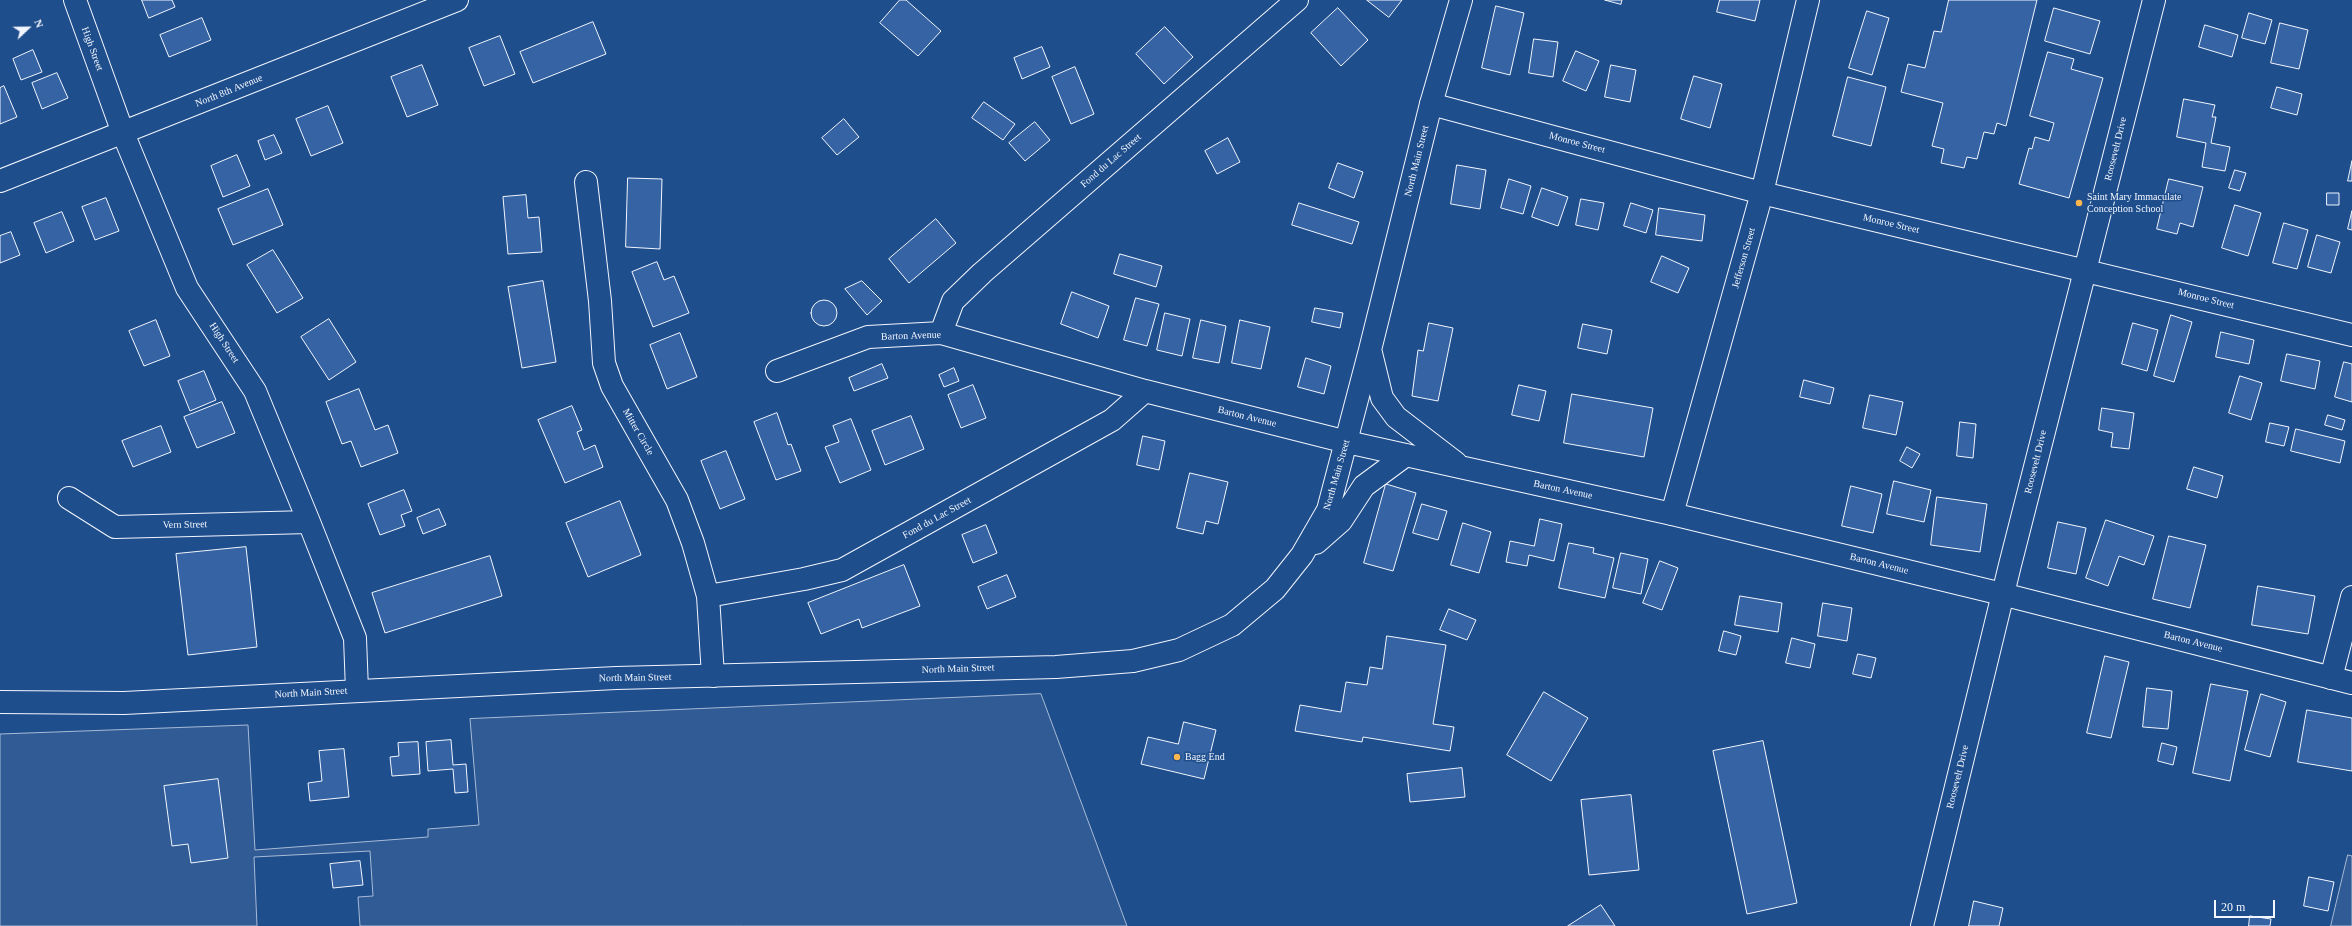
<!DOCTYPE html>
<style>
body{margin:0}
#map{position:relative;width:2352px;height:926px;overflow:hidden;background:#1f4e8c;font-family:"Times New Roman",serif}
canvas{display:block}
.north{position:absolute;left:8px;top:8px;width:40px;height:40px;-webkit-text-stroke:3px #1f4e8c;paint-order:stroke;rotate:68deg;font-size:11px;font-weight:700;line-height:16px;text-align:center;color:#f2f6ff}
.north::after{content:'';display:block;margin:auto;width:14px;height:18px;background:#f2f6ff;clip-path:polygon(50% 0,100% 100%,50% 72%,0 100%)}
.scale{position:absolute;left:2214px;top:900px;width:61px;height:18px;box-sizing:border-box;border:2px solid #f2f6ff;border-top:0;padding-left:5px;font-size:12px;line-height:14px;white-space:nowrap;color:#f2f6ff;-webkit-text-stroke:3px #1f4e8c;paint-order:stroke}
</style>
<div id="map">
<canvas width="2352" height="926"></canvas>
<div class="north">N</div>
<div class="scale">20 m</div>
</div>
<script>
const ctx = document.querySelector('canvas').getContext('2d');
ctx.lineJoin = 'round';
function paint(path, color) {
  ctx.fillStyle = color;
  ctx.fill(path, 'evenodd');
}
function strokePath(path, color, width, dash) {
  ctx.strokeStyle = color;
  ctx.lineWidth = width;
  ctx.lineCap = dash ? 'butt' : 'round';
  ctx.setLineDash(dash || []);
  ctx.stroke(path);
}
function drawText(font, color, halo, rows, align = 'center') {
  ctx.font = font + ' "Times New Roman",serif';
  ctx.lineWidth = 3;
  ctx.setLineDash([]);
  ctx.textBaseline = 'middle';
  ctx.strokeStyle = halo;
  ctx.fillStyle = color;
  for (const [text, x, y, turn = 0] of rows) {
    ctx.save();
    ctx.translate(x, y);
    ctx.rotate((+turn || 0) * Math.PI / 180);
    ctx.textAlign = isNaN(turn) ? turn : align;
    if (halo) ctx.strokeText(text, 0, 0);
    ctx.fillText(text, 0, 0);
    ctx.restore();
  }
}
const built = new Path2D(`
 M1041,694L1127,926H360L358,897L373,896L370,851L254,857L257,926H0V734L248,725L255,850L428,837V829L479,825L470,719Z
 M2348,855L2352,856V926H2331Z`);
paint(built, '#305b95');
strokePath(built, '#a8bbd7', 1);
const building = new Path2D(`
 M142,0H172L175,7L149,18Z
 M900,0H906L941,31L918,56L880,23Z
 M1367,0H1402L1389,17Z
 M1605,0H1622L1621,4Z
 M1720,0H1760L1755,21L1717,12Z
 M1949,0H2037L2006,126L1997,123L1994,134L1984,132L1977,159L1967,157L1964,168L1941,163L1944,149L1932,146L1943,103L1901,92L1908,64L1925,68L1934,31L1941,32Z
 M1496,6L1524,13L1510,75L1482,68Z
 M1338,8L1368,40L1341,66L1311,33Z
 M2054,8L2100,21L2090,54L2045,41Z
 M1867,11L1889,18L1872,75L1849,68Z
 M2249,13L2272,20L2265,44L2242,38Z
 M202,18L211,40L169,57L160,35Z
 M593,22L606,54L533,83L520,52Z
 M2280,23L2308,30L2299,69L2271,63Z
 M2205,25L2238,35L2232,57L2199,47Z
 M1165,27L1193,57L1164,84L1136,54Z
 M500,36L515,74L484,86L469,48Z
 M1534,39L1558,42L1553,77L1529,73Z
 M1042,47L1050,67L1022,79L1014,58Z
 M33,50L42,72L21,80L13,59Z
 M1576,51L1599,61L1586,91L1563,81Z
 M2048,52L2074,59L2071,69L2103,78L2069,198L2019,184L2029,148L2032,149L2035,137L2049,141L2054,123L2030,116Z
 M422,65L438,105L407,117L391,77Z
 M1611,65L1636,70L1630,102L1605,97Z
 M1075,67L1094,114L1071,124L1052,77Z
 M57,73L68,98L42,109L32,83Z
 M1694,76L1722,84L1710,128L1681,119Z
 M1848,77L1886,87L1871,146L1833,136Z
 M4,86L17,117L0,124V88Z
 M2277,87L2302,94L2297,115L2271,108Z
 M2184,99L2215,105L2212,117H2216L2211,143L2230,147L2225,171L2202,167L2206,143L2177,137Z
 M984,102L1015,124L1003,140L972,118Z
 M328,106L343,143L311,156L296,119Z
 M844,119L859,137L837,155L822,138Z
 M1035,122L1050,140L1025,161L1009,143Z
 M274,135L282,153L265,160L258,141Z
 M1228,138L1240,162L1217,174L1205,151Z
 M237,155L250,186L223,197L211,166Z
 M2352,161V181H2348Z
 M1338,163L1363,172L1354,198L1329,188Z
 M1457,165L1486,170L1480,209L1451,204Z
 M2235,170L2246,173L2240,191L2229,188Z
 M628,178L662,179L660,249L626,247Z
 M1509,179L1531,186L1523,214L1501,208Z
 M2169,179L2203,187L2193,227L2180,223L2177,234L2157,229Z
 M1542,188L1568,197L1558,226L1532,217Z
 M268,189L283,225L233,245L218,209Z
 M2327,193H2339V205H2327Z
 M526,195L528,218L539,217L542,252L508,254L503,197Z
 M106,198L119,231L95,240L82,207Z
 M1581,199L1604,203L1598,230L1576,225Z
 M1299,203L1359,222L1352,244L1292,225Z
 M1631,203L1653,210L1646,233L1624,226Z
 M2235,205L2261,213L2248,256L2222,248Z
 M1659,208L1705,215L1702,241L1656,235Z
 M2352,211V230L2348,229Z
 M62,212L74,241L46,253L34,223Z
 M936,219L956,243L909,283L889,259Z
 M2284,223L2308,230L2297,269L2273,263Z
 M11,232L20,255L0,263V236Z
 M2317,235L2340,242L2331,273L2308,267Z
 M273,250L303,298L277,313L247,265Z
 M1120,254L1162,266L1156,287L1114,274Z
 M1662,256L1689,268L1678,293L1651,282Z
 M657,262L664,280L674,276L689,313L653,327L632,272Z
 M543,281L556,362L522,368L508,287Z
 M862,281L882,301L867,315L845,289Z
 M1072,292L1109,306L1098,338L1061,324Z
 M1136,298L1159,304L1147,346L1124,340Z
 M811 313a13 13 0 1 1 26 0a13 13 0 1 1-26 0Z
 M1315,308L1343,313L1340,328L1312,322Z
 M1165,313L1190,319L1182,356L1157,350Z
 M2171,315L2192,322L2174,382L2154,376Z
 M329,319L356,362L329,380L301,337Z
 M156,320L170,356L144,366L129,331Z
 M1201,320L1226,326L1219,363L1193,358Z
 M1240,320L1270,327L1261,369L1232,363Z
 M1429,323L1453,328L1438,401L1412,396L1418,350L1423,351Z
 M2133,323L2158,330L2147,371L2122,364Z
 M1583,324L1612,330L1607,354L1578,348Z
 M2221,332L2254,340L2249,364L2216,357Z
 M680,333L697,377L667,389L650,345Z
 M2287,354L2320,361L2315,389L2281,381Z
 M1306,358L1331,366L1324,394L1298,387Z
 M2344,362L2352,364V402L2335,397Z
 M882,364L888,378L854,391L849,378Z
 M954,368L959,381L944,387L939,375Z
 M204,371L216,400L190,411L178,381Z
 M2240,376L2262,383L2251,420L2229,413Z
 M1804,380L1834,388L1830,404L1800,397Z
 M973,385L986,418L961,428L948,395Z
 M1519,385L1546,391L1539,421L1512,415Z
 M359,389L375,430L388,425L398,453L361,467L351,441L342,444L326,402Z
 M1572,394L1653,408L1644,457L1564,443Z
 M1870,395L1903,402L1896,435L1863,428Z
 M222,402L235,433L197,448L184,417Z
 M572,406L582,430L577,432L584,450L595,445L603,467L565,483L538,420Z
 M2102,408L2134,413L2129,449L2111,447L2113,433L2099,430Z
 M777,413L788,445L791,444L801,471L776,480L754,422Z
 M2328,415L2345,420L2342,430L2325,425Z
 M911,416L924,449L885,465L872,431Z
 M851,419L871,470L840,483L825,447L839,442L833,426Z
 M1960,422L1976,424L1973,458L1957,456Z
 M2270,423L2289,427L2284,446L2266,442Z
 M161,426L171,452L133,467L122,441Z
 M2296,429L2345,441L2340,463L2291,451Z
 M1143,436L1165,441L1159,470L1137,465Z
 M1907,447L1920,454L1912,468L1900,461Z
 M726,451L745,499L720,509L701,461Z
 M2194,467L2223,476L2217,498L2187,489Z
 M1190,473L1228,482L1218,524L1206,521L1203,534L1177,528Z
 M1894,481L1931,490L1924,522L1887,514Z
 M1386,484L1416,493L1393,571L1364,563Z
 M1851,486L1882,494L1873,533L1842,526Z
 M404,490L412,511L401,515L405,526L380,535L368,504Z
 M1937,497L1987,504L1980,552L1931,545Z
 M620,501L641,555L588,577L566,523Z
 M1422,504L1447,511L1438,540L1413,533Z
 M439,509L446,525L423,534L417,518Z
 M1540,519L1562,524L1554,561L1529,555L1527,566L1506,562L1510,541L1534,546Z
 M2106,520L2154,536L2144,565L2119,556L2108,586L2086,578Z
 M2058,522L2086,528L2076,574L2048,568Z
 M1463,523L1491,532L1479,573L1451,565Z
 M986,525L997,553L973,563L962,535Z
 M2169,536L2206,545L2190,608L2153,599Z
 M1569,543L1594,548L1593,553L1614,558L1605,598L1559,588Z
 M246,547L257,647L188,655L176,554Z
 M1621,553L1648,559L1641,594L1613,588Z
 M490,556L502,596L385,633L372,593Z
 M1660,561L1678,568L1662,610L1643,603Z
 M904,565L920,606L862,628L859,619L821,634L808,603Z
 M1007,575L1016,597L987,609L978,587Z
 M2258,586L2315,596L2308,634L2252,625Z
 M1740,596L1782,603L1778,632L1735,625Z
 M1823,603L1852,608L1847,641L1818,636Z
 M1449,609L1476,620L1467,640L1440,630Z
 M1724,631L1741,636L1736,655L1719,651Z
 M1387,636L1446,645L1433,724L1454,727L1450,751L1363,737L1362,742L1295,731L1300,705L1341,712L1346,682L1367,685L1370,667L1382,669Z
 M1792,638L1815,644L1810,668L1786,663Z
 M1858,654L1876,658L1871,678L1853,674Z
 M2105,656L2129,662L2111,738L2087,733Z
 M2211,684L2248,691L2230,781L2193,773Z
 M2147,688L2172,691L2168,729L2143,727Z
 M1544,692L1588,718L1551,781L1507,755Z
 M2261,694L2286,702L2270,757L2245,750Z
 M2307,710L2352,718V771L2298,762Z
 M1184,722L1216,730L1204,779L1141,764L1148,737L1178,744Z
 M451,740L453,765L466,764L468,792L455,793L453,769L428,771L426,742Z
 M1763,741L1797,903L1747,914L1713,751Z
 M418,742L420,774L392,776L390,757L399,756L398,743Z
 M2162,743L2177,747L2173,765L2158,761Z
 M344,749L349,797L310,801L308,783L322,781L319,751Z
 M1462,768L1465,797L1410,802L1407,774Z
 M218,779L228,858L191,863L188,844L172,846L164,786Z
 M1631,795L1639,870L1589,875L1581,800Z
 M360,861L363,885L333,888L330,864Z
 M2309,877L2334,882L2328,911L2304,906Z
 M1974,901L2003,908L1999,926H1969Z
 M1601,905L1615,926H1568Z
 M2250,916L2271,919L2270,926H2249Z`);
paint(building, '#3563a3');
strokePath(building, '#f2f6ff', 1);
const minor = new Path2D(`
 M75,0L123,133L187,288L255,391L309,522L355,638L357,690
 M1431,104L1762,193L2352,335
 M0,181L457,0
 M586,182L600,301L604,363L612,386L677,500L693,543L708,596L713,676
 M941,333L953,301L982,273L1297,0
 M777,371L868,337L941,333L1145,391L1347,442
 M69,498L115,527L309,522
 M1672,514L1762,193L1808,0
 M708,596L804,579L842,570L1112,420L1145,391
 M2331,678L2352,597
 M1922,926L2010,565L2154,0`);
const major = new Path2D(`
 M1371,353L1382,398L1396,417L1456,463
 M1347,442L1672,514L2002,594L2352,683
 M1316,543L1341,521L1364,486L1406,455
 M0,702L124,703L616,678L1056,667L1133,661L1179,650L1232,625L1275,589L1302,555L1328,510L1370,350L1431,104L1461,0`);
strokePath(minor, '#f2f6ff', 24);
strokePath(major, '#f2f6ff', 24);
strokePath(minor, '#1f4e8c', 22);
strokePath(major, '#1f4e8c', 22);
for (const [x, y, r, color] of [
 [2079,203,4,"#ffb74d"],
 [1177,757,4,"#ffb74d"]
]) {
  const dot = new Path2D();
  dot.arc(x, y, r, 0, 2 * Math.PI);
  ctx.fillStyle = color;
  ctx.fill(dot);
  strokePath(dot, '#1f4e8c', 1.5);
}
drawText('10px', '#f2f6ff', '#1f4e8c', [
 ["High Street",92,49,70],
 ["North 8th Avenue",229,91,-22],
 ["Monroe Street",1577,143,15],
 ["Roosevelt Drive",2116,149,-76],
 ["Fond du Lac Street",1111,161,-41],
 ["North Main Street",1417,161,-76],
 ["Monroe Street",1891,224,13],
 ["Jefferson Street",1744,258,-74],
 ["Monroe Street",2206,299,14],
 ["Barton Avenue",911,336,-2],
 ["High Street",224,343,57],
 ["Barton Avenue",1247,417,14],
 ["Mitter Circle",638,432,60],
 ["Roosevelt Drive",2036,462,-76],
 ["North Main Street",1337,475,-74],
 ["Barton Avenue",1563,490,12],
 ["Fond du Lac Street",937,518,-29],
 ["Vern Street",185,525,-1],
 ["Barton Avenue",1879,564,14],
 ["Barton Avenue",2193,642,14],
 ["North Main Street",958,669,-2],
 ["North Main Street",635,678,-1],
 ["North Main Street",311,693,-3],
 ["Roosevelt Drive",1958,777,-76]
]);
drawText('10px', '#f2f6ff', '#1f4e8c', [
 ["Saint Mary Immaculate",2087,197],
 ["Conception School",2087,209],
 ["Bagg End",1185,757]
], 'left');
</script>
